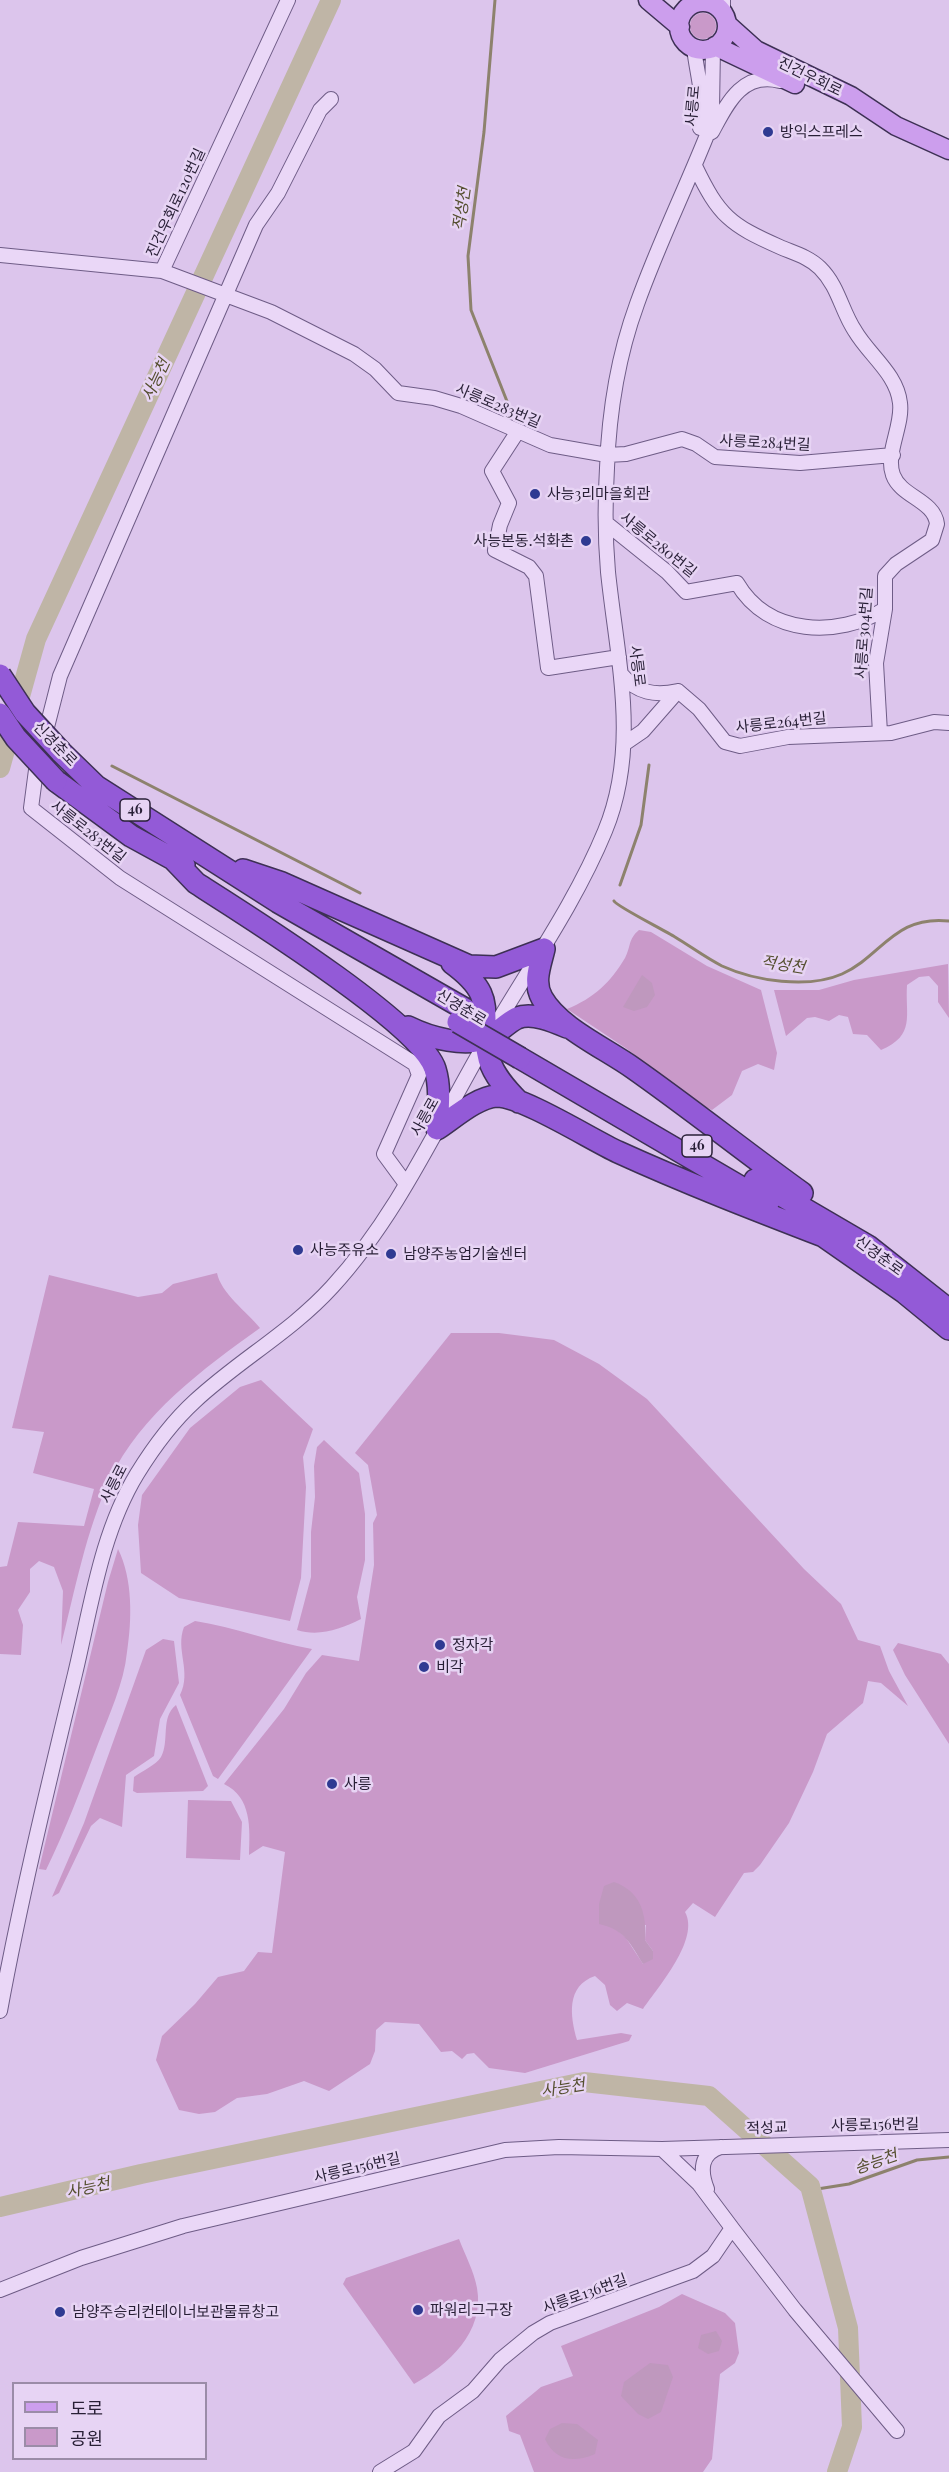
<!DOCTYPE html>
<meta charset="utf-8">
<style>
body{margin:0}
#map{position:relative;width:949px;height:2472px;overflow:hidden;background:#dcc5ec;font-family:"Playfair Display","Noto Sans KR",serif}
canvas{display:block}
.legend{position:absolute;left:12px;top:2382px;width:195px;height:78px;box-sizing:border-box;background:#e7d4f4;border:2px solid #9b8ca8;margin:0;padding:8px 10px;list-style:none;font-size:18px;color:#281f36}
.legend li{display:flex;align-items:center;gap:12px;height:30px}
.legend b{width:30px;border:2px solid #9b8ca8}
</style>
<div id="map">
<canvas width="949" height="2472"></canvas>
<ul class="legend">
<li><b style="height:8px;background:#cc9eed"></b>도로</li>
<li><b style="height:16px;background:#c999c9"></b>공원</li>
</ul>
</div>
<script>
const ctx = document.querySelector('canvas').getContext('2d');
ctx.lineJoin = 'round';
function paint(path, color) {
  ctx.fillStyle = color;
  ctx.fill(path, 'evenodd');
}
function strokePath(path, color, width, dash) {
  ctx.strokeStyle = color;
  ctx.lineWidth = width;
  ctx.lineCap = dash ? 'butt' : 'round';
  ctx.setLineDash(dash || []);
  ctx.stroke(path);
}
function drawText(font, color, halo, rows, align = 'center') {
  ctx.font = font + ' "Playfair Display","Noto Sans KR",serif';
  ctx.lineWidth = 5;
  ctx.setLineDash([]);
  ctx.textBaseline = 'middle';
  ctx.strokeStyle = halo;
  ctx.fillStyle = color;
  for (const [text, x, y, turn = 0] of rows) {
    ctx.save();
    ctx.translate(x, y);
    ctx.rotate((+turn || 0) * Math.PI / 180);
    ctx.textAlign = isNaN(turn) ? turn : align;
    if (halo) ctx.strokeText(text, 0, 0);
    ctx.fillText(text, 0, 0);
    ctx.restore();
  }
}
paint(new Path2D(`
 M690 26a13 13 0 1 1 26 0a13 13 0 1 1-26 0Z
 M639,930L651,932L707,966L761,990L777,1053L774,1070L758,1064L742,1071L732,1095L712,1110L693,1101L627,1049L567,1009C594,998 610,983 625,958C631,947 628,939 639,930Z
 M948,964L949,1018L938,1002V986L929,976L919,977L907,985C905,1016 916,1035 881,1050L867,1035L853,1034L848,1017L839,1015L829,1021L815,1017L807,1018L786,1036L774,990H819L854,980Z
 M217,1273C221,1293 246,1311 260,1328C203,1369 141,1414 110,1479C86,1531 75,1590 61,1645L63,1591L54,1567L39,1561L30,1569V1592L18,1610L23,1625L21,1655L0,1654V1567L7,1566L18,1522L84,1526L94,1489L33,1473L44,1432L12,1428L49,1275L138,1297L162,1293L173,1284Z
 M451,1333H499L554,1340L599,1364L647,1399L804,1569L841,1604L858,1640L880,1646L889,1671L908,1706L881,1683L868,1681L863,1703L827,1734L813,1772L789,1823L760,1865L753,1872L744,1873L715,1917L693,1903L685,1912C700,1939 659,1986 643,2009L627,2003L617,2011L610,2005L605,1985L595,1976C566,1986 570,2016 577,2040L621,2033L632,2035L629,2041L525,2073L489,2068L474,2053L467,2054L462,2059L452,2051L441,2052L419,2024L385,2022L376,2030L375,2051L370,2064L329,2091L304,2081L267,2094L237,2098L215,2112L199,2114L179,2110L156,2060L162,2036L195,2004L218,1977L244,1971L258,1952L272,1953L285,1852L263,1846L249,1855C250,1829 252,1797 224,1784L284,1709L306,1673L322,1655L359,1661L374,1565L373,1523L377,1515L368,1465L355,1453ZM646,1925L645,1940L653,1951L643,1964L626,1938L614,1927Z
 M261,1380L313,1429L303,1457L306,1487L301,1578L290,1621L179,1598L141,1573L138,1525L142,1495L190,1428L240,1387Z
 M324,1440L359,1473L365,1514V1560L357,1597L361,1619C341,1629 319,1637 297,1630L311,1577V1532L315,1497L314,1466L317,1447Z
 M118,1549C133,1579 132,1620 127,1652C124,1683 109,1715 98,1744C82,1786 66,1829 46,1870L39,1869L108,1582Z
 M195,1621C235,1627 272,1642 312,1649L218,1779L213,1776L180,1695C192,1671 175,1650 184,1627Z
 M163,1639L174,1641L179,1683L160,1719L154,1756L126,1775L122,1827L100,1818L91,1826L59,1893L52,1897L84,1823L146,1650Z
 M898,1643L941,1654L949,1664V1744L905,1675L893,1650Z
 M176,1705L208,1786L203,1791L137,1793L133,1791L134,1777C142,1771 156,1765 161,1757C170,1741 160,1718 176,1705Z
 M188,1800L231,1801L242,1822L240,1860L186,1858Z
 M459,2239C465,2255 474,2271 477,2288C485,2332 448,2365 414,2384L343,2284L346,2278Z
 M682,2294L725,2313L735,2323L739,2353L735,2363L720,2374L712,2459L703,2472H534L520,2435L509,2431L506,2416L541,2387L573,2376L561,2346L659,2307Z`), '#c999c9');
paint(new Path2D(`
 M642,975L652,983L655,995L647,1007L634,1011L623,1007Z
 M614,1882C640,1891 647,1913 645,1940L653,1951V1959L643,1964C630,1943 625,1930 599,1924V1904L604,1886Z
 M716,2331L722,2341L719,2351L708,2354L698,2348L701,2335Z
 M650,2363L668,2365L673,2377L661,2412L648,2419L638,2414L621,2396L624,2382Z
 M562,2423L577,2424L598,2440L595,2454C574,2463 555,2461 545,2439L550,2429Z`), '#bf98be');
strokePath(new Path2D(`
 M495,0L484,132L468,256L471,310L512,414
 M112,766L360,893
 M620,885L641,825L649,765
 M614,901C616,906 664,930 675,937C690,946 706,958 722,966C755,981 808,989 842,974C882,956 894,915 949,921
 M811,2190L849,2184L917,2160L949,2157`), '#8d826d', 3);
strokePath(new Path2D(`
 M0,768L36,639L331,0
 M0,2207L141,2174L584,2082L709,2096L810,2186L848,2328L852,2427L837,2472`), '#bfb5a6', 20);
const minor = new Path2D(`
 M723,0V12
 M697,3L699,0
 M694,48C697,75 706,101 700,128
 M331,99L320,110L278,193L256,225L60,676L36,770L31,808L120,878L415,1064L419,1075L384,1154L406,1184
 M712,132C727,104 742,71 780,81
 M695,166C719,216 730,225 780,247C794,253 809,257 820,268C839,287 841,310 855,331C869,355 897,374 900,403C903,426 885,453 893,475C901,497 934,500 937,524L932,540L896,564L885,576V609L876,663L880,733
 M0,255L162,271L271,312L354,354L375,369L398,393L434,398L461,406L550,445L607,455L626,454L682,439L696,444L715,457L800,463L893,455
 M162,271L288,0
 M518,431L492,471L509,503L500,525L495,550L529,567L536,576L548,668L619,657
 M606,523L667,572L686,592L737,583C768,636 838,638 885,609
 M622,675C637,693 655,696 678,691
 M624,744L643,731L678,691L699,709L725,742L740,746L788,737L891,733L934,722L949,723
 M0,2011C21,1897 48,1786 75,1674C91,1607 101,1533 137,1474C153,1448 172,1422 195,1401C239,1360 291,1332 332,1287C398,1215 438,1124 487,1040C527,971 575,904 605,831C640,746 617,659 608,572C605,538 605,502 607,468C609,412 618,356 637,304C658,245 686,188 709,130L712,109L713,47
 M662,2149L699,2184L732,2228
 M707,2189C700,2171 700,2153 721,2147
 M0,2290L81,2258L183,2226L505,2150L559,2147L662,2149L949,2140
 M380,2472L414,2451L439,2416L473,2391L500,2360L533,2333L550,2323L693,2271L713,2256L732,2228L795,2310L897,2431`);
const major = new Path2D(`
 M648,0L680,27
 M679 26a24 24 0 1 1 48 0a24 24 0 1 1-48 0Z
 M727,24L756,50L851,96L896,126L949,150
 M715,46L795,84`);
const highway = new Path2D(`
 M61,752L96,786L278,902L465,1009
 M56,781L131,836L184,865
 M173,859L196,883C243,913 421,1024 435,1069C441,1088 438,1110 437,1129C454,1118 477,1097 497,1096C522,1096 592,1140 618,1152C686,1183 756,1210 826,1237
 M243,870L282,883L469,966L496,967L544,949
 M544,949C540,966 533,982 542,998C559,1028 605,1048 633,1068C690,1108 745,1152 802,1193
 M452,963C501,999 477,1012 489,1059C494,1076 507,1090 519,1102
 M408,1027C430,1038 466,1048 490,1037C499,1032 507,1023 517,1018C532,1012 553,1021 567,1027
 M520,1058L768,1203
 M755,1180L868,1246L949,1310
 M816,1231L905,1293L949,1329`);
strokePath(minor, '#6e5c86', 16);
strokePath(major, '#3d3054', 21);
strokePath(highway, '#3d3054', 24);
strokePath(minor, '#ead7f7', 14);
strokePath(major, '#cc9eed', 18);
strokePath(highway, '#935ad7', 21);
const highwayBridge = new Path2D(`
 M0,675L25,713L61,752
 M0,714L16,738L56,781
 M458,1022L520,1058`);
strokePath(highwayBridge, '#3d3054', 24, []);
strokePath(highwayBridge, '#935ad7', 21);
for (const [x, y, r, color] of [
 [768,132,6,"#2f3a92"],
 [535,494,6,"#2f3a92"],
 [586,541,6,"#2f3a92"],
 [298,1250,6,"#2f3a92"],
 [391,1254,6,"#2f3a92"],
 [440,1645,6,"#2f3a92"],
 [424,1667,6,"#2f3a92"],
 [332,1784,6,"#2f3a92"],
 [418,2310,6,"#2f3a92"],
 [60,2312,6,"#2f3a92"]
]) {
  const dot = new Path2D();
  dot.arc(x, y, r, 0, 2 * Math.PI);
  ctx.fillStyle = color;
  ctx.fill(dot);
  strokePath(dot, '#e7d4f4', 2);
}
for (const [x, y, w] of [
 [135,810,30],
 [697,1146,30]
]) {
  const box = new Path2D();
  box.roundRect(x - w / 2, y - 11, w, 22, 4.5);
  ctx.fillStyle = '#e7d4f4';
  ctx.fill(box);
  strokePath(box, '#281f36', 1.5);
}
drawText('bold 14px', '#281f36', null, [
 ["46",135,810],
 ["46",697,1146]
]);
drawText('15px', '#281f36', '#e7d4f4', [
 ["진건우회로",810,77,26],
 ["사릉로",693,106,-85],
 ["진건우회로120번길",176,203,-65],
 ["사릉로283번길",498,406,23],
 ["사릉로284번길",765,443,3],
 ["사릉로280번길",658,545,39],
 ["사릉로304번길",864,633,-86],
 ["사릉로",637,666,83],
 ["사릉로264번길",781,723,-6],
 ["신경춘로",55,744,46],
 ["사릉로283번길",88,832,38],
 ["신경춘로",461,1008,31],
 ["사릉로",425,1117,-61],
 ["신경춘로",879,1256,36],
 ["사릉로",114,1484,-63],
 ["사릉로156번길",875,2125,-1],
 ["적성교",767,2128,-2],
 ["사릉로156번길",357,2168,-13],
 ["사릉로136번길",585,2294,-20]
]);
drawText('15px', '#281f36', '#e7d4f4', [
 ["방익스프레스",780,132],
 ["사능3리마을회관",547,494],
 ["사능본동.석화촌",574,541,"right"],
 ["사능주유소",310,1250],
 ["남양주농업기술센터",403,1254],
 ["정자각",452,1645],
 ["비각",436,1667],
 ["사릉",344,1784],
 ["파워리그구장",430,2310],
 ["남양주승리컨테이너보관물류창고",72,2312]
], 'left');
drawText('italic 16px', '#554f2f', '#e7d4f4', [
 ["적성천",462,209,-82],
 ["사능천",156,380,-65],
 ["적성천",783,965,8],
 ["사능천",563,2088,-9],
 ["송능천",876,2162,-19],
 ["사능천",88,2188,-12]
]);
</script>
